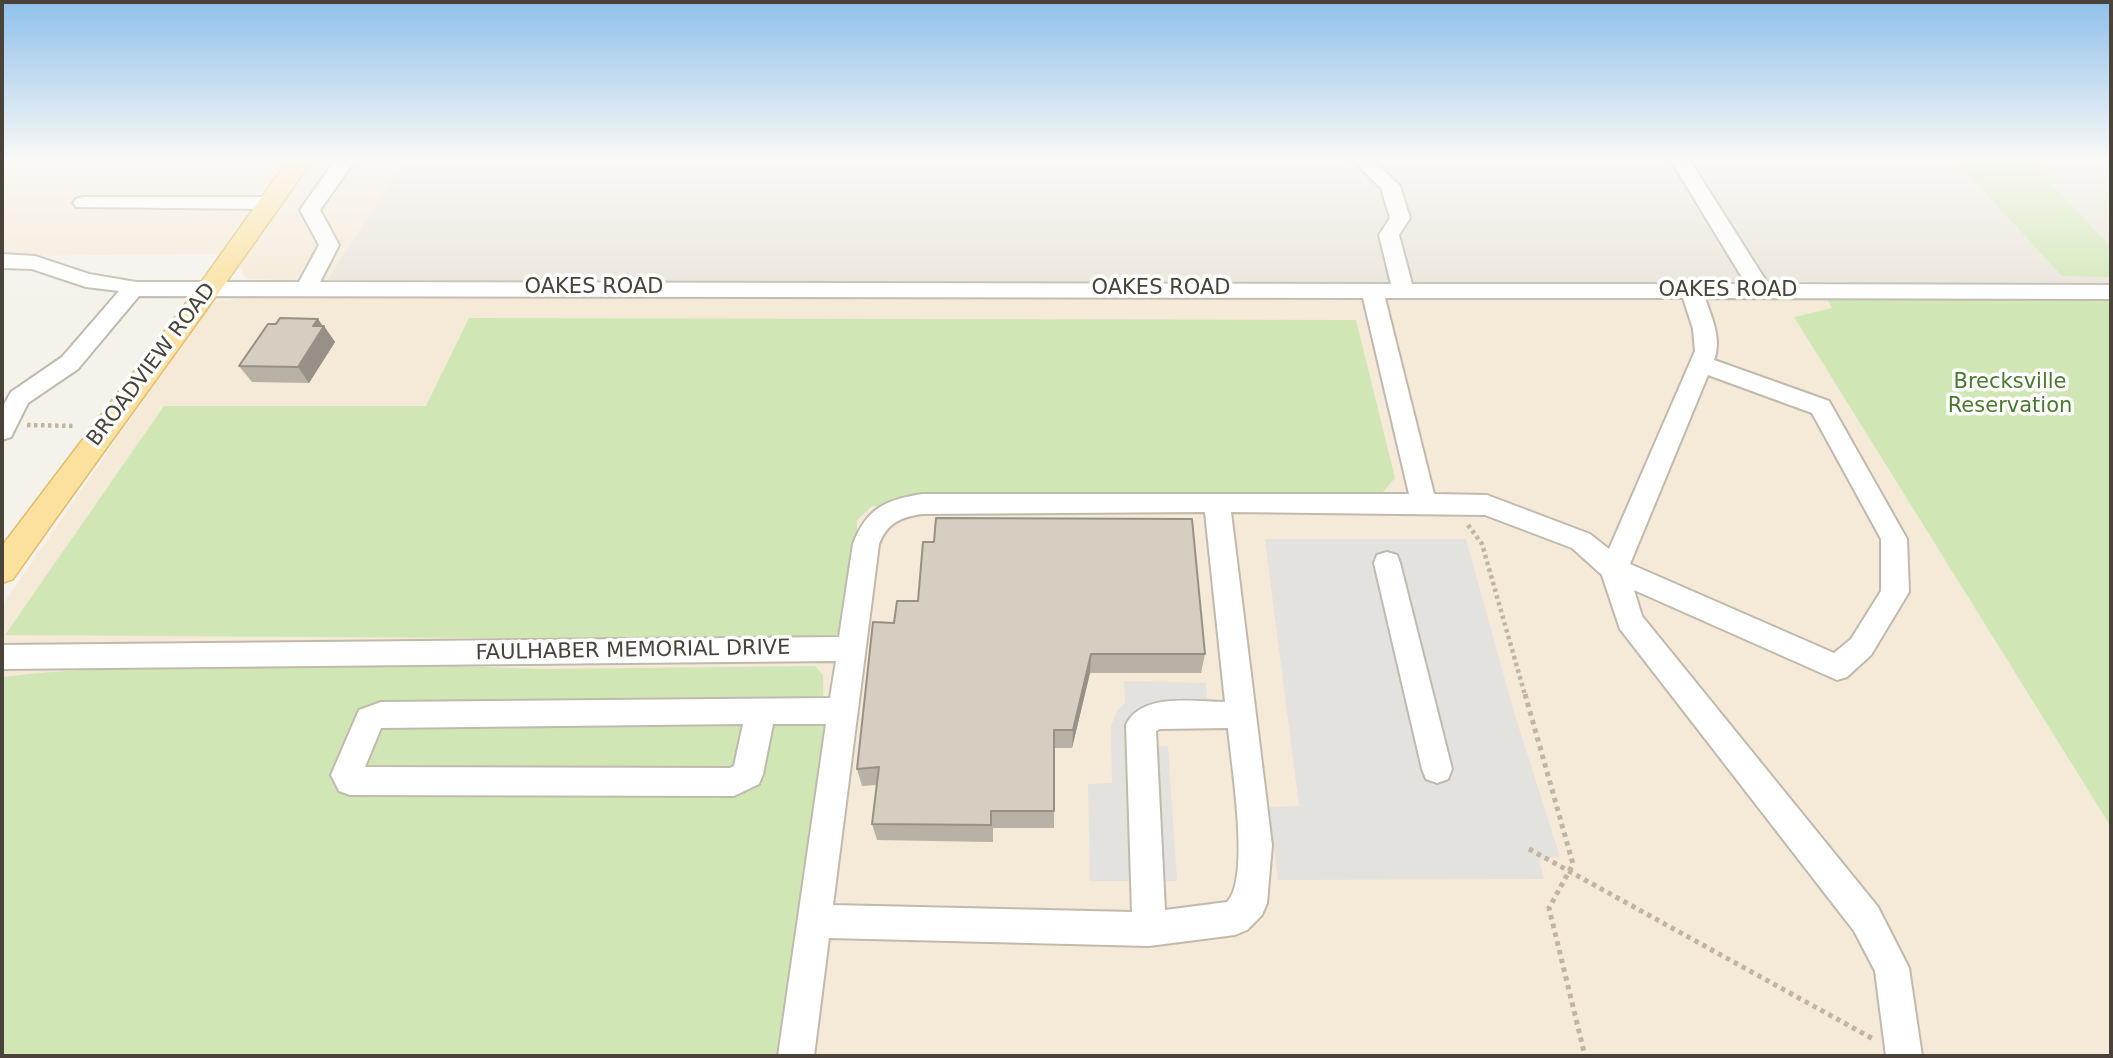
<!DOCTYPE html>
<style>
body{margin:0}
#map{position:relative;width:2113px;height:1058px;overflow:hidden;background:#f5f2eb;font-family:"DejaVu Sans",sans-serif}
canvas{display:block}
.frame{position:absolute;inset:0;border:4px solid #494339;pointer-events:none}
</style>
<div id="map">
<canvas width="2113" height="1058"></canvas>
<div class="frame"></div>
</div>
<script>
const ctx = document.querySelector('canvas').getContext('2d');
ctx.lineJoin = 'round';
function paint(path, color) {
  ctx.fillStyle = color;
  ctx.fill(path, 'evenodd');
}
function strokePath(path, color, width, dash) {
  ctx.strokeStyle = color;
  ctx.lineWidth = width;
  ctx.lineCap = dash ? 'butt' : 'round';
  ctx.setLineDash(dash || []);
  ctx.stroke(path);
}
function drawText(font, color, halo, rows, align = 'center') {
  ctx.font = font + ' "DejaVu Sans",sans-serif';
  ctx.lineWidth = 7;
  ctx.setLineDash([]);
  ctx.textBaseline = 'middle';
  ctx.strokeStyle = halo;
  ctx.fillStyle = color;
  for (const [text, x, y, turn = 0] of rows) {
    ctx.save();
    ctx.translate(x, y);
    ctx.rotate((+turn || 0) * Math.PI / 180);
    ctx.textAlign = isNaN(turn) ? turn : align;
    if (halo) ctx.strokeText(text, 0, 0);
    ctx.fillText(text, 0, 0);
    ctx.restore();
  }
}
paint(new Path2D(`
 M405,159H2111V288L326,281Z`), '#e9e4d9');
paint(new Path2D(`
 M16,159H290L222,254L2,256V171Z
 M313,159H405L326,281L249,279L244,276L240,266Z
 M1824,293L1833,308L1794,317L2111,827V1056H2V606L197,322L213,302L261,296Z`), '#f5e9d7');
paint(new Path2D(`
 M1954,159H2031L2051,184L2111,247V277L2062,276Z
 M1824,293L2111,294V827L1794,317L1832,308Z
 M469,318L1356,320L1395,478L1382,493L872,506L857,520V546L846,625L837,635L806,640L5,635L164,406H426Z
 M331,662L544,669L815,666L823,675L824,746L783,1056H2V677C111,664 221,667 331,662Z`), '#d0e7b5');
paint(new Path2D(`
 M1265,539H1466L1513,709L1560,857L1542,858L1539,861L1544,879L1278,880L1269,807L1299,806Z
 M1124,681L1206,683L1209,725L1153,729L1147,747L1168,746L1177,881H1090L1088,784L1112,783L1111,726L1118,710L1125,702Z`), '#e4e2df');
const minor = new Path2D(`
 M336,159H356L320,210L339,245L320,282L1391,284L1379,235L1390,218L1381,188L1351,159H1372L1400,186L1410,218L1399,235L1412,284H1746L1670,159H1689L1768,284L2111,285V299L1705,298C1712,318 1722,340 1714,360L1829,401L1907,539L1909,592L1871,655L1847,677L1837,680L1634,590L1642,616L1878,907L1909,968L1922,1056H1886L1875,971L1854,931L1620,629L1602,575L1572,548L1485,515L1231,512L1272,845L1267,903L1262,915L1247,930L1235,935L1149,946L829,938L814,1056H778L826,724H773L763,774L759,784L734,796L350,795L339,791L331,775L359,710L381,702L830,698L836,661L2,669V645L839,637L853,544C867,508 885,500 922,494H1409L1363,298L139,296L78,369L28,403L11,437L2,440V408L11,392L62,357L119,291L86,287L32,269L2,268V254L35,256L89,274L136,282H299L319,245L300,210ZM1385,298H1683L1693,329L1695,351L1609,549L1590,534L1487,495L1434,494ZM1708,375L1812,413L1881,539V591L1851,639L1834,653L1630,564ZM1205,512L1225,702C1195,702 1141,692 1126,725L1132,912L833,905L879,544C887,523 901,517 922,514ZM743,724L734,766L730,768L365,767L381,728ZM1228,728C1231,764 1251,879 1227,902L1165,910L1156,731L1160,729Z
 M83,197H269L276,199L279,203L276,207L269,209L76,207L73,203L76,199Z
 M1387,552L1397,555L1400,563L1452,769L1448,779L1437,783L1426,779L1422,769L1374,563L1377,555Z`);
const major = new Path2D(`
 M289,159H313C215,301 112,438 13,579L2,583V546L187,302Z`);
strokePath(minor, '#c0baad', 4);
strokePath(major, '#e1be6d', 3);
strokePath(new Path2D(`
 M27,425L75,426
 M1468,525L1482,544L1525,695`), '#c2b59f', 4.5, [3.5, 3.5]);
strokePath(new Path2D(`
 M1525,694L1573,864L1549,908L1585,1056
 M1529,849L1875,1040`), '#c2b59f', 5, [4.5, 4.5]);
paint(minor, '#fff');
paint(major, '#fbe19d');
paint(new Path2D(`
 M318,319L335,342L309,383L252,382L239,366Z
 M873,622L1205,654L1201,673H1090L1072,748H1054V828H993V842L877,840L872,824L876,785L862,786L857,769Z`), '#b8b1a5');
paint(new Path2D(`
 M318,319L323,327L324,326L335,342L309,383L298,367L313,326Z
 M1091,654L1090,673L1072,748L1073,730Z`), '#969086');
const building = new Path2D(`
 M280,318L318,319L313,326H324L298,367L239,366L268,324H276Z
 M936,518L1192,519L1205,654H1091L1073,730H1054V811H991V825L872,824L879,767L857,769L873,622L894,623L897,601H918L923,542H934Z`);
paint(building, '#d6cec0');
strokePath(building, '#969086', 2);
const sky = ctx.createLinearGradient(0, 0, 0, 307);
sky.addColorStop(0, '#8fc0eb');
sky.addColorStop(0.52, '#faf9f6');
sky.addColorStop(1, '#faf9f600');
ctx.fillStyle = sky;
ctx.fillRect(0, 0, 2113, 307);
drawText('21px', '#494339', '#fff', [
 ["OAKES ROAD",594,288],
 ["OAKES ROAD",1161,289],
 ["OAKES ROAD",1728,291],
 ["BROADVIEW ROAD",152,365,-53],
 ["FAULHABER MEMORIAL DRIVE",633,651,-1]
]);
drawText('21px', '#4a7a2d', '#fff', [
 ["Brecksville",2010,383],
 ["Reservation",2010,407]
]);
</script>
